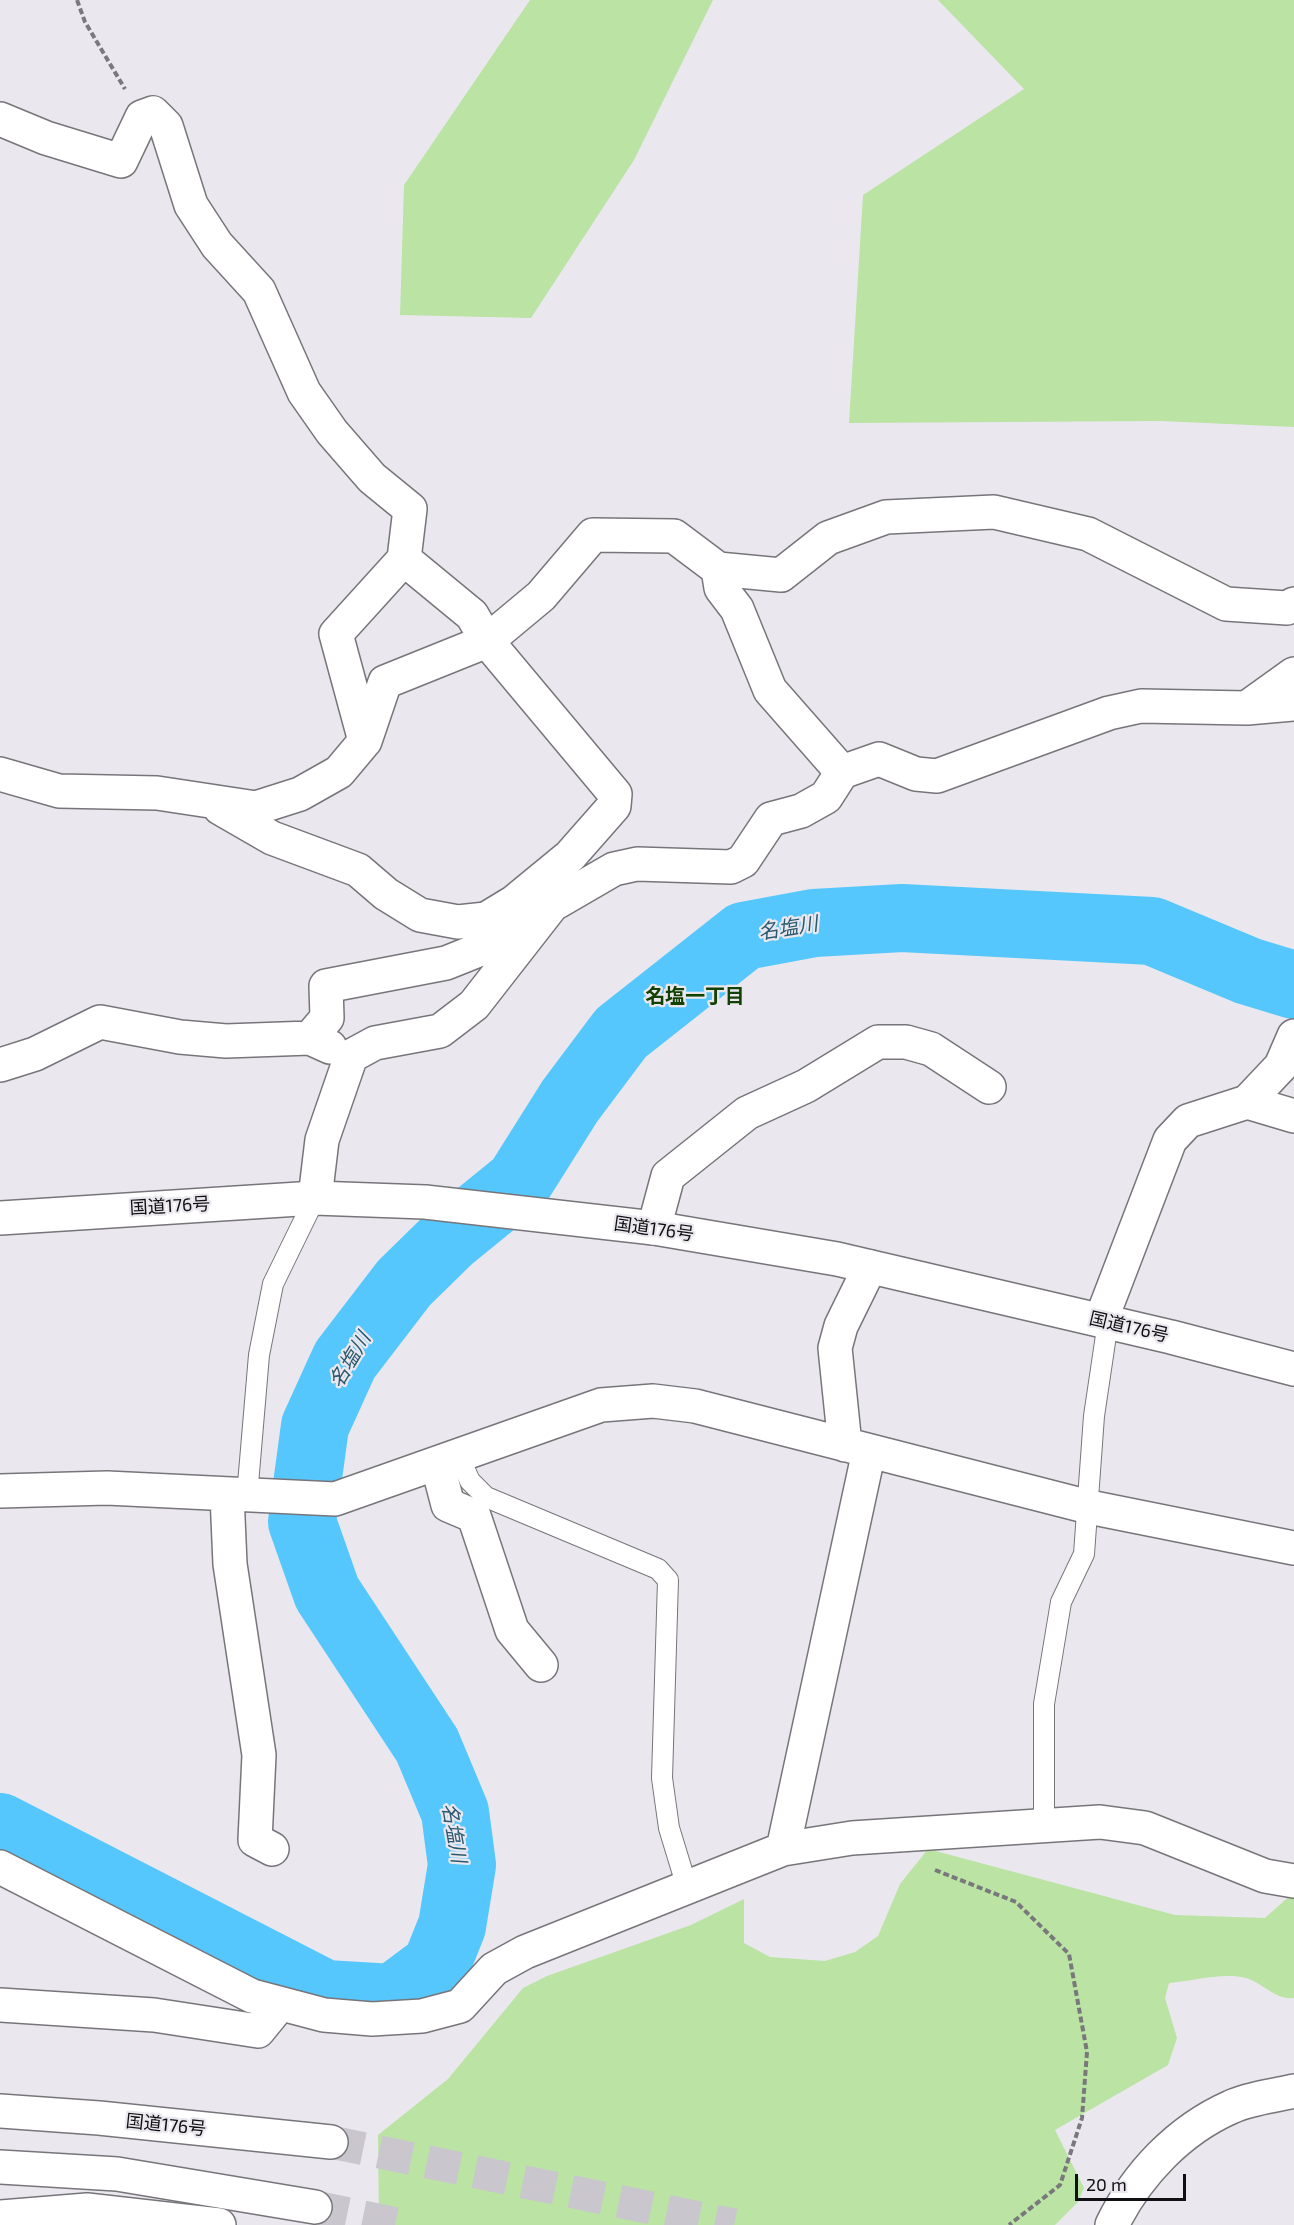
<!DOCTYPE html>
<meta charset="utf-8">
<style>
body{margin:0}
#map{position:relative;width:1294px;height:2225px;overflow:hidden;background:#eae8ee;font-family:"Exo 2",sans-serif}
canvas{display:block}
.scale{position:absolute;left:1075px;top:2174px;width:111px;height:27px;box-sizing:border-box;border:3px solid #100f11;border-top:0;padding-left:8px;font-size:18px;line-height:21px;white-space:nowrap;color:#100f11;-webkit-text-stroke:4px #eae8ee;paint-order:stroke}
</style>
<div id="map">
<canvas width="1294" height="2225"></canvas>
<div class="scale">20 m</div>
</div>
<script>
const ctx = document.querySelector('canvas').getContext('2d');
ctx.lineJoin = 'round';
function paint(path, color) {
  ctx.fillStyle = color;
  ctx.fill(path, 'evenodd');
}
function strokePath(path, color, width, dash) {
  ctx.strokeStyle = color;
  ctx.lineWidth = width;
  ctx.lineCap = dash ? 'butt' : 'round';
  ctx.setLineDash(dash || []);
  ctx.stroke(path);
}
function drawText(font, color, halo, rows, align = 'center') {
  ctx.font = font + ' "Exo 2","Noto Sans JP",sans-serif';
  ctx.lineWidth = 4.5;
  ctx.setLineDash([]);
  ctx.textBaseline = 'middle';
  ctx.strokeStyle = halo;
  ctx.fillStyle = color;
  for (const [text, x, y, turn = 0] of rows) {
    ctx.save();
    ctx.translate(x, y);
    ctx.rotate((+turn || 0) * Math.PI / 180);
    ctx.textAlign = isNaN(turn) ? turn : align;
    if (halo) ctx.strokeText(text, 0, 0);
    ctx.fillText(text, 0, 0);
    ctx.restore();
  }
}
paint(new Path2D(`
 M530,0H713L634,160L531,318L400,315L404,185Z
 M938,0H1294V427L1161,421L849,423L863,195L1024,89Z
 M928,1849L1175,1915L1265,1918L1294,1892V1998C1275,2000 1263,1983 1246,1978C1223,1972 1192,1981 1169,1983L1165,1998L1177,2038L1168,2065L1055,2130L1084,2188L1078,2202L1055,2225H379L378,2135L448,2079L523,1988L547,1976L691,1925L744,1899V1943L770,1957L825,1961L855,1952L878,1936L900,1884Z`), '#bae3a4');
strokePath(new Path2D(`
 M0,1827L325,1994L393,1998L436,1966L452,1926L462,1865L455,1812L427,1745L327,1593L302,1522L315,1426L345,1360L404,1283L449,1239L519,1182L570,1101L621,1033L744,936L814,923L902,918L1152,931L1248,971L1294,985`), '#55c7fd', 68);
strokePath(new Path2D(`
 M331,2142L734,2225
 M315,2207L402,2225`), '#c9c7cd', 33, [33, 16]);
const lane = new Path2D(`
 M458,1455L470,1481L486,1497L658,1569L668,1580L662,1778L669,1828L687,1887
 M247,1496L259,1355L273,1284L315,1198
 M1044,1825V1704L1061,1602L1084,1554L1094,1416L1108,1322`);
const street = new Path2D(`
 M0,119L46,138L121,161L142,117L153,113L166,126L191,205L217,245L259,291L304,392L332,432L372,478L410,509L404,559L336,634L365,741
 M718,569L721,588L737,609L770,690L842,772
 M1248,707L1294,674
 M0,774L59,791L157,793L256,808L300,794L339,772L365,741L385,682L487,641L541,596L593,535L674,536L718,569L781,575L828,538L886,517L994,512L1088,534L1226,604L1287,608L1294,604
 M220,808L272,838L358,870L386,894L420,915L458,922L486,919L514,902
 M310,1038L327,1018L326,986L446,963L486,947L514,902L570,856L614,806L615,794L487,641L472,615L404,559
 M0,1065L35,1054L100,1022L180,1037L226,1041L310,1038L330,1047
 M1247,1102L1281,1066L1294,1036
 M315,1198L322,1140L351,1056L375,1043L440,1031L474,1005L552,905L614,869L637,864L731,867L743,861L771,819L801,811L826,797L842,772L879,759L916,774L937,776L1109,713L1141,706L1247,708L1294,704
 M654,1228L668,1176L747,1113L806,1086L878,1042H906L931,1049L989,1087
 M1101,1320L1170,1140L1188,1121L1247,1102L1294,1116
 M845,1445L835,1348L841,1326L870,1267
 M437,1463L448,1505L474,1516L512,1630L541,1665
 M0,1491L107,1488L335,1499L601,1405L653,1401L695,1406L1089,1507L1294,1548
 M227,1495L230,1564L259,1755L255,1840L272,1849
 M783,1849L869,1451
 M0,1867L252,1996L324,2015L372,2019L422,2016L460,2006L494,1969L525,1952L783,1849L852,1838L1100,1822L1145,1828L1265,1876L1294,1881
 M0,2005L154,2015L258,2031L280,2004
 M0,2217L87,2210L219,2225
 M1112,2225C1137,2174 1179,2130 1231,2107C1250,2098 1274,2096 1294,2091`);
const highway = new Path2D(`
 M0,1218L315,1198L425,1202L654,1228L837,1259L1171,1337L1294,1369
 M0,2111L99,2118L331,2142
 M0,2167L117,2174L315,2207`);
strokePath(lane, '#77757a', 22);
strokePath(street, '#77757a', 36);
strokePath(highway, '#77757a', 36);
strokePath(new Path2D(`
 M77,0L85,22L125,89
 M935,1870L1016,1902L1069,1954L1087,2052L1082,2118L1060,2185L1009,2225`), '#7a787c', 4, [6, 3]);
strokePath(lane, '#fff', 20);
strokePath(street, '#fff', 33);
strokePath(highway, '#fff', 33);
drawText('18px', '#100f11', '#eae8ee', [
 ["国道176号",170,1206,-3],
 ["国道176号",654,1229,8],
 ["国道176号",1129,1327,13],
 ["国道176号",166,2125,6]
]);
drawText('italic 20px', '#2a586f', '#eae8ee', [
 ["名塩川",788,928,-9],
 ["名塩川",350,1360,-59],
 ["名塩川",454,1833,80]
]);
drawText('bold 20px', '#134003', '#eae8ee', [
 ["名塩一丁目",695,996]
]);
</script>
